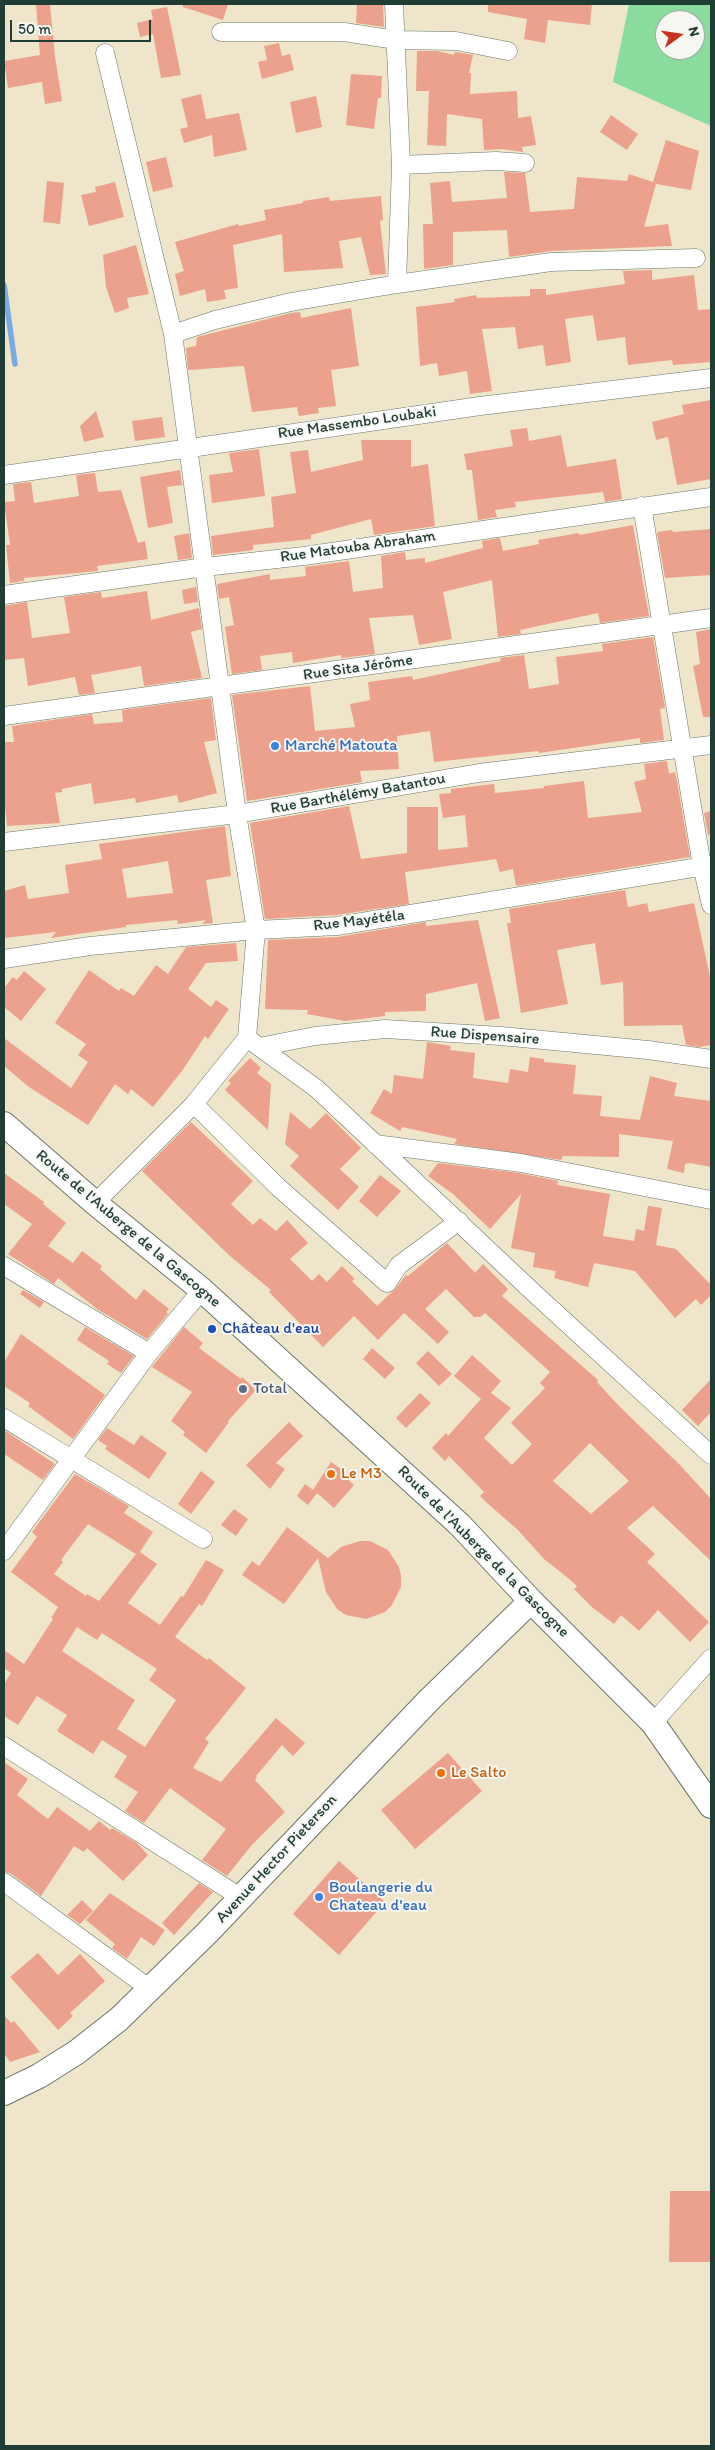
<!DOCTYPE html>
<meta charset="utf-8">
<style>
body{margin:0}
#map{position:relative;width:715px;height:2450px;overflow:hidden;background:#eee5cb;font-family:Itim,sans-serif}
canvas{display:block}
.frame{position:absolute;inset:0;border:5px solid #1f3d34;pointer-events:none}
.north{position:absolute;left:655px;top:10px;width:50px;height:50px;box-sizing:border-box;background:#f6f6f2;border:1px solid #a0aca6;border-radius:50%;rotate:76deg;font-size:14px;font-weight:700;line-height:20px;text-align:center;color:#1f3d34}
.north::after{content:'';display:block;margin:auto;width:18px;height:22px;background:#c8321e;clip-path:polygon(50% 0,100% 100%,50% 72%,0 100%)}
.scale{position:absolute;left:10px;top:20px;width:141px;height:22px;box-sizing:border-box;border:2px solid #1f3d34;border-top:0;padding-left:6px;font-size:15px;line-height:18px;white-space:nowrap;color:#1f3d34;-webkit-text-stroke:4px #f6f6f2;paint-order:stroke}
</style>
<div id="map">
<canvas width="715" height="2450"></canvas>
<div class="frame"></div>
<div class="north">N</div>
<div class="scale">50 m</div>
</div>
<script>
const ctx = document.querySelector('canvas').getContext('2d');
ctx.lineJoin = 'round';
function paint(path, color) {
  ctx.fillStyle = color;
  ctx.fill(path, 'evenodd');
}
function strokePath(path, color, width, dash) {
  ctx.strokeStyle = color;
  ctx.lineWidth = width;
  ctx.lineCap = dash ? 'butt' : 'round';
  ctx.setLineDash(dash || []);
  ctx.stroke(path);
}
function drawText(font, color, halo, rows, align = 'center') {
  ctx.font = font + ' Itim,sans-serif';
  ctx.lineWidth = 4;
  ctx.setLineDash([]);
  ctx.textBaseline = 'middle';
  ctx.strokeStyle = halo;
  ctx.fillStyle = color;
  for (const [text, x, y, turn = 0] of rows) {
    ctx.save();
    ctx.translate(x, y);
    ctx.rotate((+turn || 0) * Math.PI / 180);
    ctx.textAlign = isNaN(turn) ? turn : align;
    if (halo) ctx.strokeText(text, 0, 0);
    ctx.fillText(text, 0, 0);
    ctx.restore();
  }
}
paint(new Path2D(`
 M629,4H711V126L613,82ZM665,20H695V50H665Z`), '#89dc9d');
strokePath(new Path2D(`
 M4,285L15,364`), '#79aae4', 5.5);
paint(new Path2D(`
 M36,4H50L55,57L62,101L45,104L42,82L8,88L4,61L40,55Z
 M183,4H228L223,20L183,7Z
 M357,4L383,5L384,27L356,23Z
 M488,4H592L590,25L548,20L545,43L524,39L527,19L488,12Z
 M167,7L181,75L161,78L153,34L140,37L137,23L153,19L151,10Z
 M279,43L282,56L290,54L294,70L262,79L258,62L267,60L264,46Z
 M417,51H437L454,55L455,52L473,55L469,73H471L470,94L517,91L518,118L531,116L536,145L522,147L523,152L501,149L484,150L482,119L447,114L446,146L427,145L429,91H416Z
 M351,74L382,76L381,98H378L374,129L346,125Z
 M201,94L206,119L239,113L247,150L214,157L212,135L184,143L180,129L188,127L181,99Z
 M316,96L322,127L296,133L290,102Z
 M611,115L638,134L627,150L600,132Z
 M666,140L699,151L691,190L656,184L644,227L668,224L672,246L551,251L509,257L507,230L453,232V265L424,269L423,224H433L430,183L450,181L452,202L507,198L504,172L525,173L530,212L574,209L577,177L627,181L629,174L653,182Z
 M166,157L173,187L153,192L146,162Z
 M47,181L64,183L60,224L43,222Z
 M115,182L124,217L89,226L81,195L96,192L95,187Z
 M381,196L383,220L380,221L386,274L370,275L361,237L339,241L343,268L284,272L282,234L233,245L238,288L224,290L226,299L207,302L205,289L180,296L175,274L184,271L175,242L238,224L239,226L266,220L264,210L303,203V201L329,197L330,201Z
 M136,245L149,294L127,298L129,308L115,313L106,287L103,255Z
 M652,270V280L694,275L698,310L711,309V362L673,365L672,360L628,365L625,337L597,341L593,315L565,319L571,362L546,366L543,345L518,349L515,327L482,329L492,391L470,394L467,371L439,376L437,363L420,366L416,307L455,302L454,299L476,295L477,298L530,296V289H546V295L625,284L623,271Z
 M351,308L359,366L331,370L336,406L318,408L319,413L299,416L297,407L252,412L244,366L188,370L186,348L196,346L197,337L291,313L300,312L301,318Z
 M711,400V479L677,485L668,437L656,440L652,422L684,414L682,405Z
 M96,411L104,437L84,442L80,426Z
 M162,417L165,437L135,441L132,421Z
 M527,428L529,441L561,435L567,467L616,459L622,499L605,502L603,492L515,502L516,507L495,510L497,517L478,520L472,470H467L464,454L513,446L510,430Z
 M361,440H411V467L428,464L435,526L374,535L371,519L311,535V539L253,545V550L213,555L211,536L274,527L271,497L296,493L290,452L308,450L311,472L363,460Z
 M259,449L265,496L212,503L209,475L233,472L229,453Z
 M180,470L182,485L167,487L173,523L148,528L140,477Z
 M95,473L98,492L121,490L138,543L145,541L148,559L97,566L98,571L24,578V581L10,583L6,545H10L4,502L15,501L13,484L31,482L34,503L79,496L76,475Z
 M633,525L649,616L600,623L598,613L520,630L521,634L498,637L492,580L443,592L452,639L419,645L413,615L369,618L375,654L341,658V655L293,663L292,652L260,656L262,670L232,674L225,627L234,625L229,597L219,599L217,584L270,574V580L306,576L305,567L349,561L353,592L383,588L381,556L405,552L406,560L425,558V563L483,548L482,541L500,538L503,551L539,544L538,540L579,533V535Z
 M711,529V575L665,578L657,532L672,530L673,532Z
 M189,533L192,558L178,560L174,536Z
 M196,587L198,602L184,604L182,590Z
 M147,591L151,620L199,608L202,629L191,632L202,678L144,686L141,666L91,675L95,693L79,695L75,677L28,686L24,658L4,660V606L27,602L32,638L70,633L64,597L101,592L102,598Z
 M711,629V717H703L693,666L700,664L696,632Z
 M653,637L665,708L660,709L664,740L640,743V738L539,753L538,751L434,762L430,731L397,736L399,769L360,771L362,782L247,801L232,695L310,686L315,731L355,727L350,704L370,700L368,682L412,676L413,680L501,661L500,658L524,655L529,689L559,684L556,657L603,651L602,644Z
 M211,698L216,740L204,742L217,793L179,803L177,795L136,803L135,798L94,804L91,783L62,789V792L55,793L60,823L7,826L4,795V742H14L12,726L92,714L94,724L123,722L122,710Z
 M667,761L669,774L675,772L677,781L690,857L516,886L513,869L500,872L496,859L405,872L409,904L336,915L265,919L250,823L349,806L361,859L407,853V807H438V850L468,847L465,815L443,818L439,794L451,793V789L494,784L495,793L544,788V786L584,781L588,818L642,812L634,782L646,779L644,764Z
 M711,811V834L708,835L704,813Z
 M225,826L231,876L206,880L213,923L202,924L206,920L178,924L177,920L126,925V927L51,938L56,932L4,938V891L25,885L28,899L69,893L65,865L102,859L99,844ZM168,861L173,893L127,898L122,869Z
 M625,890L628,907L647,903L649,912L694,903L711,981V1045L699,1047L686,1045L682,1025L624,1026L623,982L601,985L595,943L557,950L568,1004L521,1013L507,923H511L509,909Z
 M478,920L500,1018L485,1021L477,983L426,994V1011L385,1012V1016L345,1021L307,1014L308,1010L265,1009L268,940L338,937L426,922V926Z
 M236,943L238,961L206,963L188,989L211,1007L216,1000L229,1009L208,1039L205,1036L182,1071L153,1107L131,1089L128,1094L115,1084L88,1125L29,1087L4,1066V1038L71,1088L88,1062L78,1055L86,1044L55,1023L89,970L119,991L121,988L134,996L156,965L168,974L186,947Z
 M24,971L46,989L21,1021L4,1007V988L13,977L17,980Z
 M427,1042L451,1046L450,1050L475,1053L473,1078L508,1083L510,1069L528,1072L530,1057L544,1059V1062L576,1065L573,1094L602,1096L600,1116L640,1120L650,1076L677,1083L674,1096L711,1101V1167L690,1163L685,1164L684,1173L667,1169L673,1141L619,1134V1157L563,1156L561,1160L454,1144L457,1139L402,1127L400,1131L370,1113L384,1089L392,1094L394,1075L423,1079Z
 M250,1058L261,1068L257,1073L271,1084L268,1130L225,1090L231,1083L228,1081Z
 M290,1112L310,1129L326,1113L361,1148L340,1169L359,1187L338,1210L290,1166L299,1156L285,1144Z
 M191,1122L253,1181L231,1204L253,1225L260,1218L276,1231L287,1220L308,1243L290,1259L312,1281L319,1274L327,1282L342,1266L355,1279L352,1281L377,1306L395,1289L406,1275L408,1276L447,1243L475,1273L483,1264L508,1289L502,1296L598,1380L597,1382L619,1406L680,1465L711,1499V1561L653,1506L627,1528L655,1554L647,1562L709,1622L690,1642L658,1610L639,1631L621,1615L614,1624L593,1608L574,1589L577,1586L568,1578L544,1559L517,1529L487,1503L480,1496L484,1492L449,1456L445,1461L432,1448L446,1433L448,1436L481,1399L454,1376L472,1355L501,1381L491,1393L511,1408L484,1438L512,1465L532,1444L511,1423L545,1388L540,1383L550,1372L485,1313L480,1317H474L446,1289L425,1309L449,1332L438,1344L404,1313L378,1340L354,1316L323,1347L269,1292L271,1290L230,1256L142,1171ZM590,1443L629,1481L591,1514L553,1481Z
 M438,1163L519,1173L558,1181L557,1185L610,1194L603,1236L634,1241L636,1229L644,1231L648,1206L662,1208L656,1245L676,1249L711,1285V1295L701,1305L696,1299L675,1318L635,1271L594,1263L588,1287L554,1278L556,1271L533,1267L535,1253L511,1248L521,1194L490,1229L453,1194L428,1176Z
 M4,1173L44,1202L43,1204L66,1223L48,1246L73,1263L82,1251L102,1266L100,1269L136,1300L144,1289L169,1309L166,1312L168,1314L147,1339L97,1309L58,1278L54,1284L8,1254L32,1224L4,1204Z
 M380,1175L401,1191L377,1217L359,1201Z
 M23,1290L44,1302L40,1308L20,1294Z
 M85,1327L134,1356L121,1373L107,1364L109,1361L77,1340Z
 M184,1327L203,1343L199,1348L241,1379L242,1377L256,1390L228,1421L229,1422L206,1453L183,1435L185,1432L171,1421L192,1392L152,1367Z
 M21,1334L105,1395L73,1439L28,1406L30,1403L4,1386V1362Z
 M372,1348L395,1368L385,1379L363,1359Z
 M428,1351L452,1374L439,1386L416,1363Z
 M711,1379V1412L698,1426L682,1410Z
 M420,1393L431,1403L406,1428L396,1418Z
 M289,1422L303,1436L276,1463L285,1469L270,1489L246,1465Z
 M107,1428L134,1445L141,1435L167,1453L149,1479L105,1449L107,1446L98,1440Z
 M4,1430L55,1464L43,1480L4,1454Z
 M331,1462L344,1471L342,1474L354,1485L334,1508L317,1493L308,1505L297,1496L305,1484L316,1492L313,1490Z
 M201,1471L215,1482L191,1514L178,1504Z
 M75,1474L129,1506L124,1513L153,1532L140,1552L157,1564L128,1603L160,1625L181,1596L183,1597L206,1560L224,1570L202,1606L199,1604L175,1637L207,1660L209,1658L246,1688L205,1739L209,1742L193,1768L221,1782L276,1718L305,1743L293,1756L282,1745L256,1776L257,1777L255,1780L285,1812L251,1846L227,1876L202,1860L226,1829L170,1788L144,1823L125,1811L138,1792L114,1777L127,1756L102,1740L93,1754L57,1731L67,1715L37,1696L18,1725L4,1716V1684L11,1673L4,1668V1650L24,1664L53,1619L51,1618L58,1607L11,1572L37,1537L32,1532ZM88,1524L136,1554L99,1601L87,1594L86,1596L54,1574L63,1562L61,1560ZM77,1627L97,1640L102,1633L157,1669L149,1680L176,1700L145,1747L117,1729L135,1700L62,1651Z
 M234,1509L248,1519L236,1536L221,1525Z
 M287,1527L328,1558L341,1547L360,1541H370L388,1550L399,1567L401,1576V1587L392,1605L385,1612L366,1619L346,1615L337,1609L326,1592L318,1558L284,1604L242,1575L252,1561L259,1566Z
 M448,1753L482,1791L415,1849L381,1810Z
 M4,1762L28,1779L17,1795L48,1819L57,1807L90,1831L99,1821L110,1830L112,1828L137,1843L148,1855L123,1881L87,1848L84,1852L74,1846L41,1896L10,1873L4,1872Z
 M339,1861L385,1902L339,1955L293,1914Z
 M199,1883L213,1892L174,1935L162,1923Z
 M110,1893L165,1930L154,1946L141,1937L127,1959L112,1948L115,1944L86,1920Z
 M82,1900L93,1911L80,1924L67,1915Z
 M38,1953L58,1975L80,1954L105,1981L70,2013L73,2016L58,2030L10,1977Z
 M4,2015L11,2023L14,2021L40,2052L10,2062L4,2053Z
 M670,2191H711V2262H669Z`), '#eba18b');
const street = new Path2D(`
 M394,4L401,165L397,284
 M221,32H344L396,40L456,41L508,51
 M401,165L496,161L525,163
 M173,334L215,320L291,302L397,284L551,262L696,258
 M4,475L480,406L711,378
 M642,506L702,866L711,905
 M4,595L205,567L304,556L711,497
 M4,716L711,618
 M4,842L237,814L479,773L711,745
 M4,959L90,946L256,930L337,926L711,865
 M247,1038L317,1089L534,1293L711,1455
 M259,1047L315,1036L385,1029L501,1036L648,1050L711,1059
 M194,1104L278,1187L387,1283L399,1265L459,1221
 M375,1144L521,1163L711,1200
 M95,1203L194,1104L247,1038L256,930L237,814L173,334L105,53
 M4,1266L149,1353
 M4,1418L203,1539
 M4,1551L149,1353L202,1290
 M653,1723L711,1658
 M4,1746L240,1897
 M4,1882L150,1989`);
const secondary = new Path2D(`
 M4,1124L95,1203L202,1290L460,1525L531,1601L653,1723L711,1806
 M4,2093L39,2076L77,2052L119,2019L207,1933L430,1699L531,1601`);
strokePath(street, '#677869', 19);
strokePath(secondary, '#677869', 26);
strokePath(street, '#fff', 18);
strokePath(secondary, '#fff', 24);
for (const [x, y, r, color] of [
 [275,746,5,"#3f7fe0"],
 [212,1329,5,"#1a4fb4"],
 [243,1389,5,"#5c6f8a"],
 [331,1474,5,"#e8710a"],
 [441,1773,5,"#e8710a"],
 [319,1897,5,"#3f7fe0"]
]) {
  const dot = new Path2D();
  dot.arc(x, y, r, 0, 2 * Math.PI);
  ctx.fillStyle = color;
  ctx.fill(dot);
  strokePath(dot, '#f6f6f2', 2);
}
drawText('16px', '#1f3d34', '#f6f6f2', [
 ["Rue Massembo Loubaki",357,423,-8],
 ["Rue Matouba Abraham",358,547,-8],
 ["Rue Sita Jérôme",358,668,-8],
 ["Rue Barthélémy Batantou",358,794,-10],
 ["Rue Mayétéla",359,921,-7],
 ["Rue Dispensaire",485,1036,4],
 ["Route de l'Auberge de la Gascogne",128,1229,40],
 ["Route de l'Auberge de la Gascogne",483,1552,45],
 ["Avenue Hector Pieterson",277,1859,-47]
]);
drawText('16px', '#366cbe', '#f6f6f2', [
 ["Marché Matouta",285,746],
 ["Boulangerie du",329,1888],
 ["Chateau d'eau",329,1906]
], 'left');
drawText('16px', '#164399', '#f6f6f2', [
 ["Château d'eau",222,1329]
], 'left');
drawText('16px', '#4e5e75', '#f6f6f2', [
 ["Total",253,1389]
], 'left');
drawText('16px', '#c56008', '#f6f6f2', [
 ["Le M3",341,1474],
 ["Le Salto",451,1773]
], 'left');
</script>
